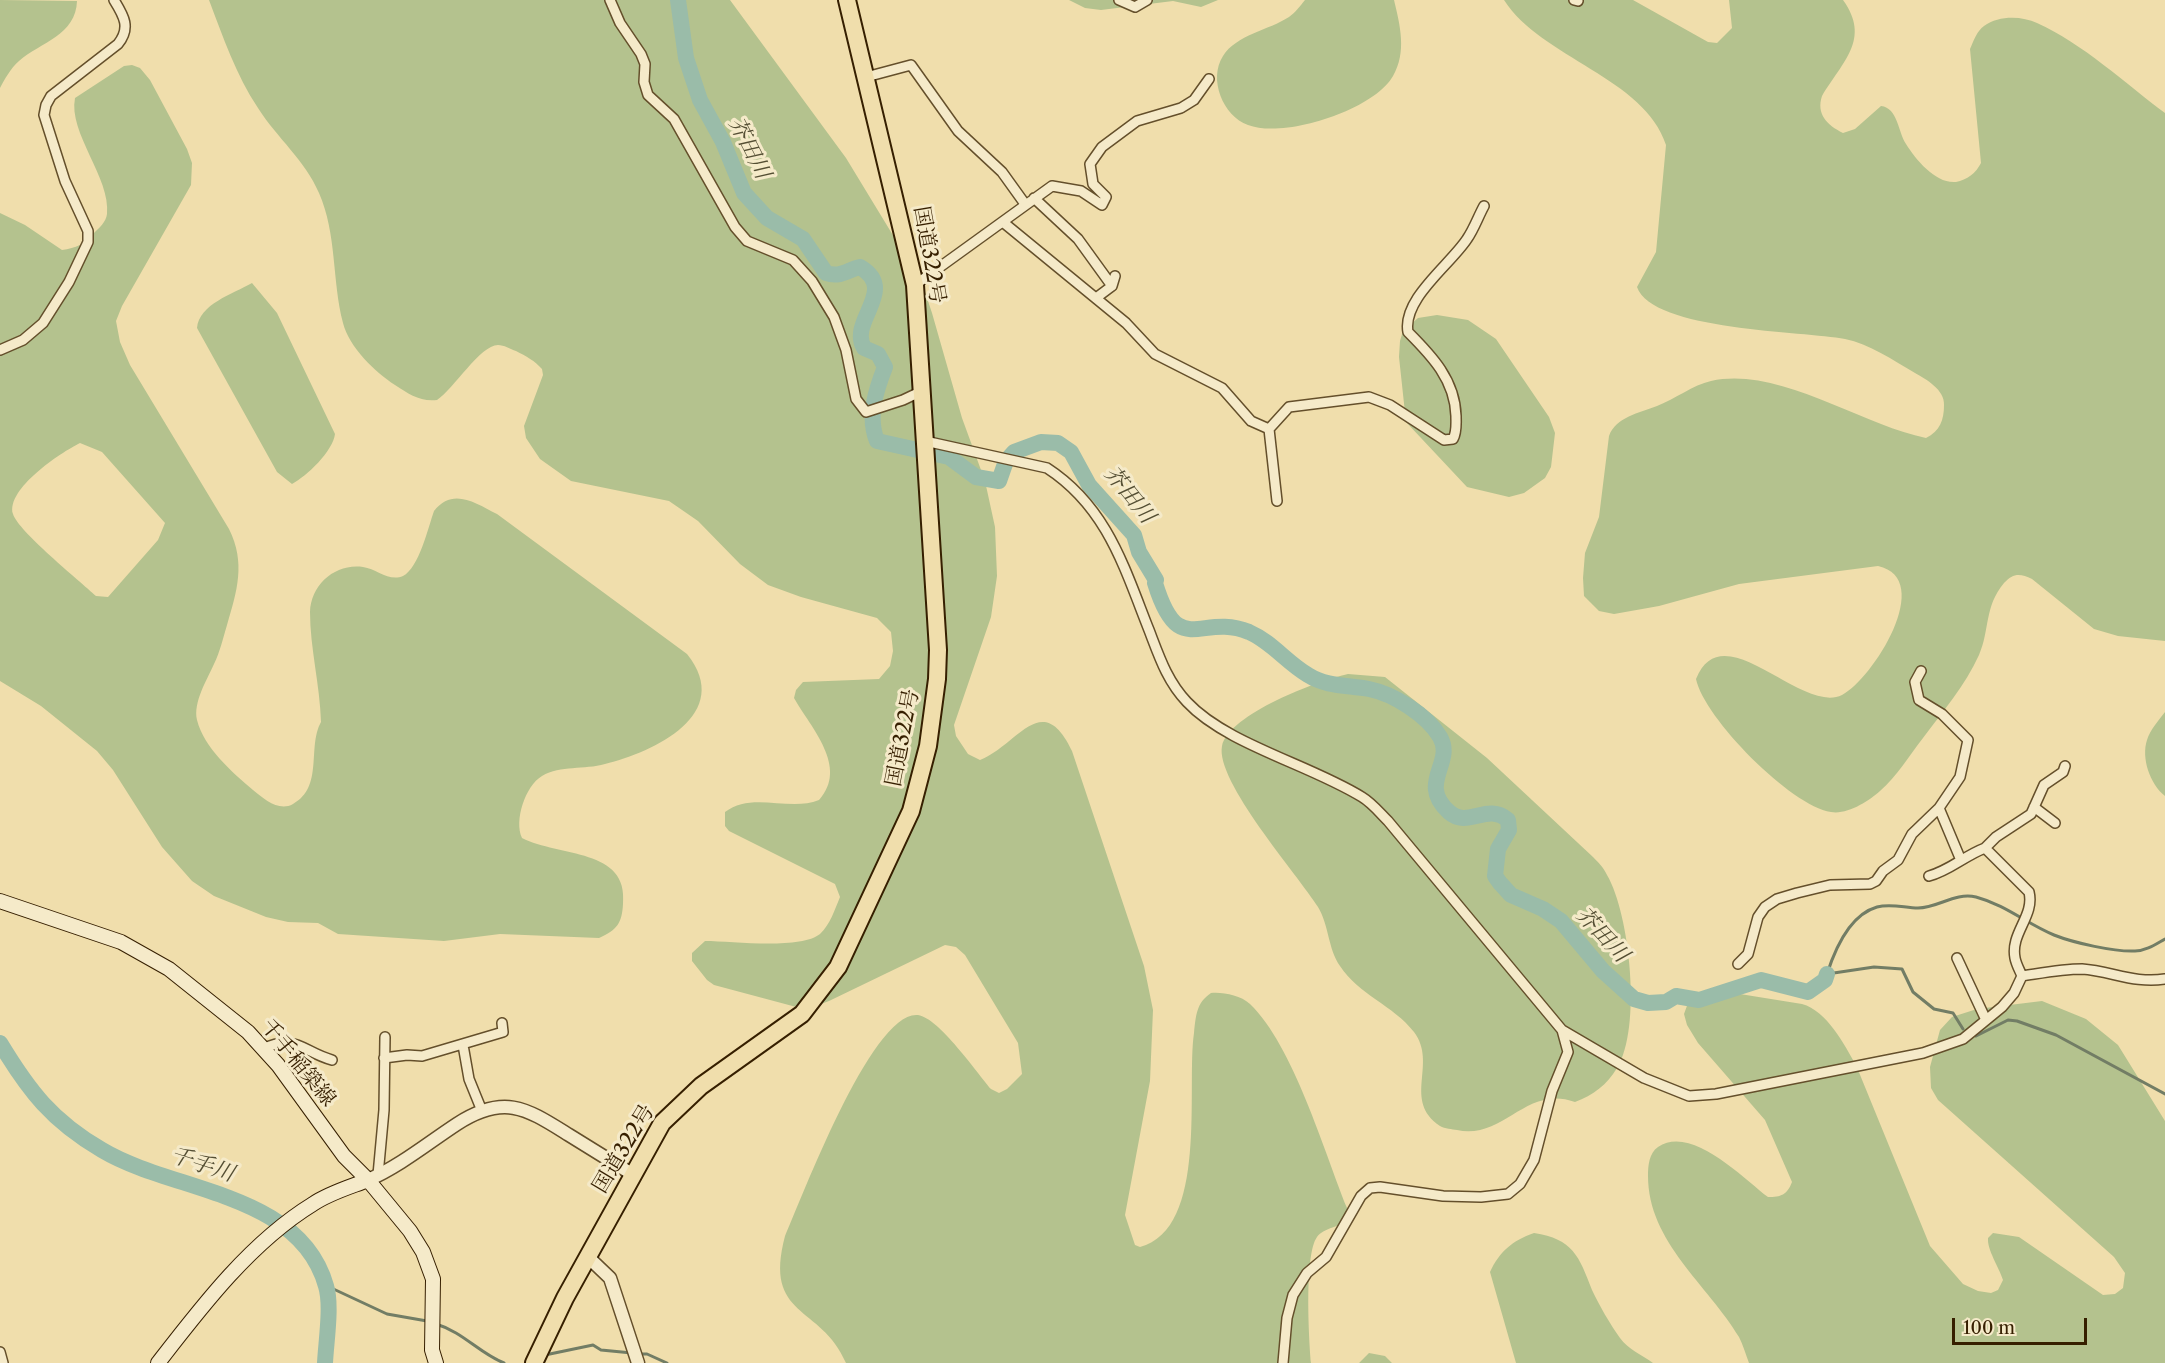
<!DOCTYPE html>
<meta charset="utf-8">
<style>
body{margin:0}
#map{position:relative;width:2165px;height:1363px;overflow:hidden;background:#f0deac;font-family:"Libre Caslon Text",serif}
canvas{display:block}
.scale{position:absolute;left:1952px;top:1318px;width:135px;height:27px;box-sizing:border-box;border:3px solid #361f00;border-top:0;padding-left:8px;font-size:18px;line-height:21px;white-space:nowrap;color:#361f00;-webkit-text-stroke:4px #f5eac9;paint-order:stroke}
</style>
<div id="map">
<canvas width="2165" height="1363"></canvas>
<div class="scale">100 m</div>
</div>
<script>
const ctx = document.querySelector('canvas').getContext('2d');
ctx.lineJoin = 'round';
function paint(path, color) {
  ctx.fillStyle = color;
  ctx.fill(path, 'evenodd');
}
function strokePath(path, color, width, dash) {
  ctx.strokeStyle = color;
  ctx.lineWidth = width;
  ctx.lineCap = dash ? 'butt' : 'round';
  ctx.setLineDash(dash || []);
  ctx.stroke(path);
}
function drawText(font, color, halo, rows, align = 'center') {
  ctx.font = font + ' "Libre Caslon Text","Noto Serif JP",serif';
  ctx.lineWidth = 6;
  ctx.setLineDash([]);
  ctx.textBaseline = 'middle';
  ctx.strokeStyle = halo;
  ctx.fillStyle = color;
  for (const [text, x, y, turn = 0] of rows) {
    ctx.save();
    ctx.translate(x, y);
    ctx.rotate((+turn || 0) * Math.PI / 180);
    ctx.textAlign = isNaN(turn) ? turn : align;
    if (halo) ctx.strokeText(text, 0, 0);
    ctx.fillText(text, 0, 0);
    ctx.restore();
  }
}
paint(new Path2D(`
 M0,0L77,1C76,35 41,42 19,61C10,69 5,79 0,88Z
 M209,0H730L846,158L922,283L932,313L962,418L985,481L995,527L997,576L991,617L954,725L956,736L968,754L980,760C1018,745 1042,688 1072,751L1144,966L1153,1010L1150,1081L1125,1215L1135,1245L1140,1247C1209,1229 1186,1087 1194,1033C1196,1016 1196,1003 1211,993C1223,992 1240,995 1250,1004C1293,1045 1324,1151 1347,1208L1348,1218C1341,1228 1324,1227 1317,1237C1304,1255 1309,1339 1311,1363H846C821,1304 763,1319 785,1236C802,1198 872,1010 918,1015C939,1018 977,1073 991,1089L999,1093L1007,1089L1022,1074L1018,1043L965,955L956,947L945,945L829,1001L813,1007L800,1008L714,985L707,980L692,961V953L705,941C732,941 800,950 820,934C830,925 835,909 840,897L835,884L729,831L725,826V812C752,791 789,812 819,800C849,767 811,728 794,698L796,690L803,682L879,679L890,666L893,651L891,632L877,618L801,597L768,585L740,564L698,521L669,501L571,481L540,459L526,438L524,426L543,375L542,369C535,361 526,356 516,351C510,349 504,345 498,345C480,345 454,389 437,400C420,402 409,394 395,385C375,372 349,347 343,323C332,281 337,234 319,193C305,160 277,138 258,108C236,75 223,37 209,0Z
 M1069,0H1218L1201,7L1173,1L1101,10L1085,8Z
 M1305,0H1394C1400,25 1407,52 1393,76C1374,110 1284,139 1248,125C1223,116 1208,79 1223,56C1236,35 1269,30 1289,17C1295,13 1300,6 1305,0Z
 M1504,0H1633L1708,42L1717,43L1732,28L1729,0H1843C1871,39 1843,61 1822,96C1816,114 1827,125 1843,133L1855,129L1881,106C1898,108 1898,132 1906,144C1916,160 1936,184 1956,182C1967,180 1976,173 1981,163L1970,49C1974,40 1977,31 1984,26C1999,15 2022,16 2037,23C2082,43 2126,84 2165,113V641L2118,636L2094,629L2032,579C2020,573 2013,573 2004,583C1984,607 1990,630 1979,655C1965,686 1943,711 1923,738C1909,756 1897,776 1880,791C1869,801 1847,815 1831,812C1791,806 1704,718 1696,679C1723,612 1801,715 1842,695C1873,679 1936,579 1878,566L1739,584L1659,606L1614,614L1599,611L1584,596L1583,578L1585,553L1599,517L1609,436C1616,417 1639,413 1657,406C1675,399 1693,385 1711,381C1779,366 1861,425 1926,438C1940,431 1944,420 1944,405C1945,390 1926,379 1915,373C1893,360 1869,344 1845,339C1804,331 1652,331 1637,287L1656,252L1666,145C1645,78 1541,58 1504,0Z
 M132,65L140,68L150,80L187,149L192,163L191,185L122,306L116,321L120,342L130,365L229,529C246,563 237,591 227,625C223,638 220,652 214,664C207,680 193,702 197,720C204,748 232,772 253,790C264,799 279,812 293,804C324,787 307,747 321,722C320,685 310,648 310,612C311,584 336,563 363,567C377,569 389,582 403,576C419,568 428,528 434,511C453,487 475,503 497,514L687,654C735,714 654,752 605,764C584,770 561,765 542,776C525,786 514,821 522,838C559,857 629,848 623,904C622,923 617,930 599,938L500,934L444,941L338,934L318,923L288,922L266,917L214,896L192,881L162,847L113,770L97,751L41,706L0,681V213L25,225L62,250C76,248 85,244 94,233C99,228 106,222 107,214C111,178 68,133 75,98L124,66ZM80,443L102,452L165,523L158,540L108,597L96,596C80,581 18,531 13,514C6,489 60,453 80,443Z
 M252,283L277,313L335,434C333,451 307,476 292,484L277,472L197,328C199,304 233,294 252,283Z
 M1437,315L1468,320L1496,339L1549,417L1555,433L1551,467L1545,478L1524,493L1509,497L1467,487L1406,422L1399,357L1400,341L1403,331L1418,318Z
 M1348,674L1385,677L1487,758L1593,857C1598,862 1604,868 1607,875C1630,914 1642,1029 1617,1068C1607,1085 1593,1095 1575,1102C1526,1084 1504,1140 1457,1130C1452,1129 1445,1129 1440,1126C1402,1100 1438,1064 1414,1032C1393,1005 1359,995 1340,966C1328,949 1329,925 1318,907C1298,875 1215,781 1222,746C1229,714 1319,680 1348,674Z
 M2165,712V796C2150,784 2141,758 2147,740C2150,730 2159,720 2165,712Z
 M1715,990L1802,1004C1827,1011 1844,1044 1856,1065L1930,1246L1963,1284L1978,1291L1991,1293L1998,1290L2003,1280C1999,1267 1987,1250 1988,1238L1993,1233L2019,1237L2103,1295L2115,1294L2123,1288L2125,1273L2114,1257L1938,1100L1931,1088L1930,1067L1940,1030L1952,1017L1977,1009L2042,1001L2086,1019L2118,1045L2165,1121V1363H1749C1746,1355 1743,1345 1739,1337C1708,1285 1648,1242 1648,1176C1648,1166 1649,1153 1658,1147C1691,1124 1743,1178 1768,1197C1781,1197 1787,1195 1792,1182L1765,1120L1698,1043L1687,1025L1684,1014L1688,1003Z
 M1534,1233C1573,1239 1579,1256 1592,1290C1599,1305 1610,1324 1620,1338C1628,1349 1642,1355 1653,1363H1516L1490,1272C1500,1251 1512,1241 1534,1233Z
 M1369,1353L1385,1356L1392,1363H1359Z`), '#b4c28e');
strokePath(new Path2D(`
 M1963,1029L1953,1013L1934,1009L1913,992L1902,969L1874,967L1827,974C1835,949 1849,915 1877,907C1891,903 1905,908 1918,908C1938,908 1955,892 1976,897C2006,905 2027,924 2054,935C2074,943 2115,952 2135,951C2146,951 2156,944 2165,939
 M1976,1036L2008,1020L2017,1021L2056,1035L2165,1094
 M327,1286L387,1314L427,1321
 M436,1324C463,1332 479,1353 504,1363
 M638,1354H647L667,1363
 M545,1355L593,1345L601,1350L632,1353`), '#727d65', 3);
strokePath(new Path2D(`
 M678,0L686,58L700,100L723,142L744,193L767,218L803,239L826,273C840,278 847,270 860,267C899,290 848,321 864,348L878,354L885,367C876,390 867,417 877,441L949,457L976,477L999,481L1006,461L1014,452L1041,442L1058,443L1071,452L1089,485L1134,535L1139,552L1156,580L1155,583C1179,661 1200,612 1249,632C1272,642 1287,663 1308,675C1327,687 1348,685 1369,689C1394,694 1427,715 1440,737C1455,763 1417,783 1449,812C1468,829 1487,802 1508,820L1509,830L1498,849L1495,876L1500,883L1511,895L1543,909L1561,921L1603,971L1634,999L1648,1003L1666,1002L1676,996L1699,1000L1761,980L1808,992L1825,980L1827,974
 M0,1043C29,1091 52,1121 102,1150C172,1192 300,1192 326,1286C332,1305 326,1342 325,1363`), '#9abca9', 16);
const minor = new Path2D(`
 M610,0L620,23L641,54L645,64L644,82L648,95L674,119L735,227L747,241L793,260L812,281L834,317L846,350L856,399L866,412L903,400L922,391
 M1119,0L1135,7L1147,0
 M1574,0L1578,1
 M866,77L911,65L958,131L1002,172L1025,204
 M1034,198L1078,239L1112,286
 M1004,223L1126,323L1155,354L1222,388L1251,421L1269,429
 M915,285L1052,186L1081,191L1102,205L1106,197L1093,184L1090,164L1102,147L1137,121L1181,108L1194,100L1209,79
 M1096,298L1112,286L1115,276
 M0,350L23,340L43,323L69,282L88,242V231L65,181L44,115L46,105L51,96L118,44C131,28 124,16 114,0
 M1269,429L1289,407L1369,397L1390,405L1444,440L1453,439C1457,432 1456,424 1456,416C1455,380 1432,356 1408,332C1402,299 1450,265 1467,239C1474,229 1478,217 1484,206
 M1269,429L1277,501
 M925,441L1047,468C1107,507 1124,567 1149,630C1159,656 1167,681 1187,702C1226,744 1311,765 1362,797C1372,803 1380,813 1388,821L1562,1030L1644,1078L1689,1096L1716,1094L1923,1053L1963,1039L2002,1007L2014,993L2022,976C2020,971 2016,964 2015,958C2010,933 2035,916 2029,892L1985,848C1964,856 1949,871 1929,876
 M1921,671L1915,682L1919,700L1942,714L1968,740L1960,777L1939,808
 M2034,807L2055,823
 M1985,848L1996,837L2031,814L2044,785L2063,772L2065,766
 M1957,958L1986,1020
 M1738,964L1748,954L1758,917L1765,907L1777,899L1797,893L1830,885L1870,884L1876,881L1883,871L1898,860L1912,834L1939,808L1960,858
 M2022,976C2042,973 2062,969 2082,969C2111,971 2135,984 2165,979
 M463,1045L469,1079L482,1111
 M263,1049C295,1033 303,1052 332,1060
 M384,1058L407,1055L422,1056L503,1032L502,1023
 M378,1175L384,1110L385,1037
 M0,1352L3,1363
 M1283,1363L1287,1318L1293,1295L1307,1273L1326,1257L1361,1196L1370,1188L1380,1187L1443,1196L1481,1197L1508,1194L1520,1184L1534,1160L1552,1091L1568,1052L1562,1030`);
const tertiary = new Path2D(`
 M368,1180C400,1166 428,1143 457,1124C505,1093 527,1109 569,1135C590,1148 611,1161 632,1174
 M588,1257L610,1278L638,1363`);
const secondary = new Path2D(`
 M0,901L121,942L169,969L248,1032L278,1065L344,1156L368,1180L410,1231L423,1252L433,1279L432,1350L436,1363
 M158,1363C202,1306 251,1242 313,1204C329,1193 350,1187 368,1180`);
const trunk = new Path2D(`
 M534,1363L565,1298L662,1123L701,1086L802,1014L838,967L911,811L928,746L937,679L938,650L915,285L847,0`);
strokePath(minor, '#644f2b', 12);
strokePath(tertiary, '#644f2b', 15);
strokePath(secondary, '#361f00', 16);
strokePath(trunk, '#361f00', 20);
strokePath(minor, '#f5eac9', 9);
strokePath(tertiary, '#f5eac9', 12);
strokePath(secondary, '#f5eac9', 14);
strokePath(trunk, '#f0deac', 16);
drawText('21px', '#361f00', '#f5eac9', [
 ["国道322号",929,255,80],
 ["国道322号",903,738,-79],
 ["千手稲築線",298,1063,51],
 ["国道322号",624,1149,-59]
]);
drawText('italic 22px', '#544e33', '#f5eac9', [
 ["芥田川",749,148,63],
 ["芥田川",1129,495,51],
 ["芥田川",1602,935,47],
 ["千手川",202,1165,18]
]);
</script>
